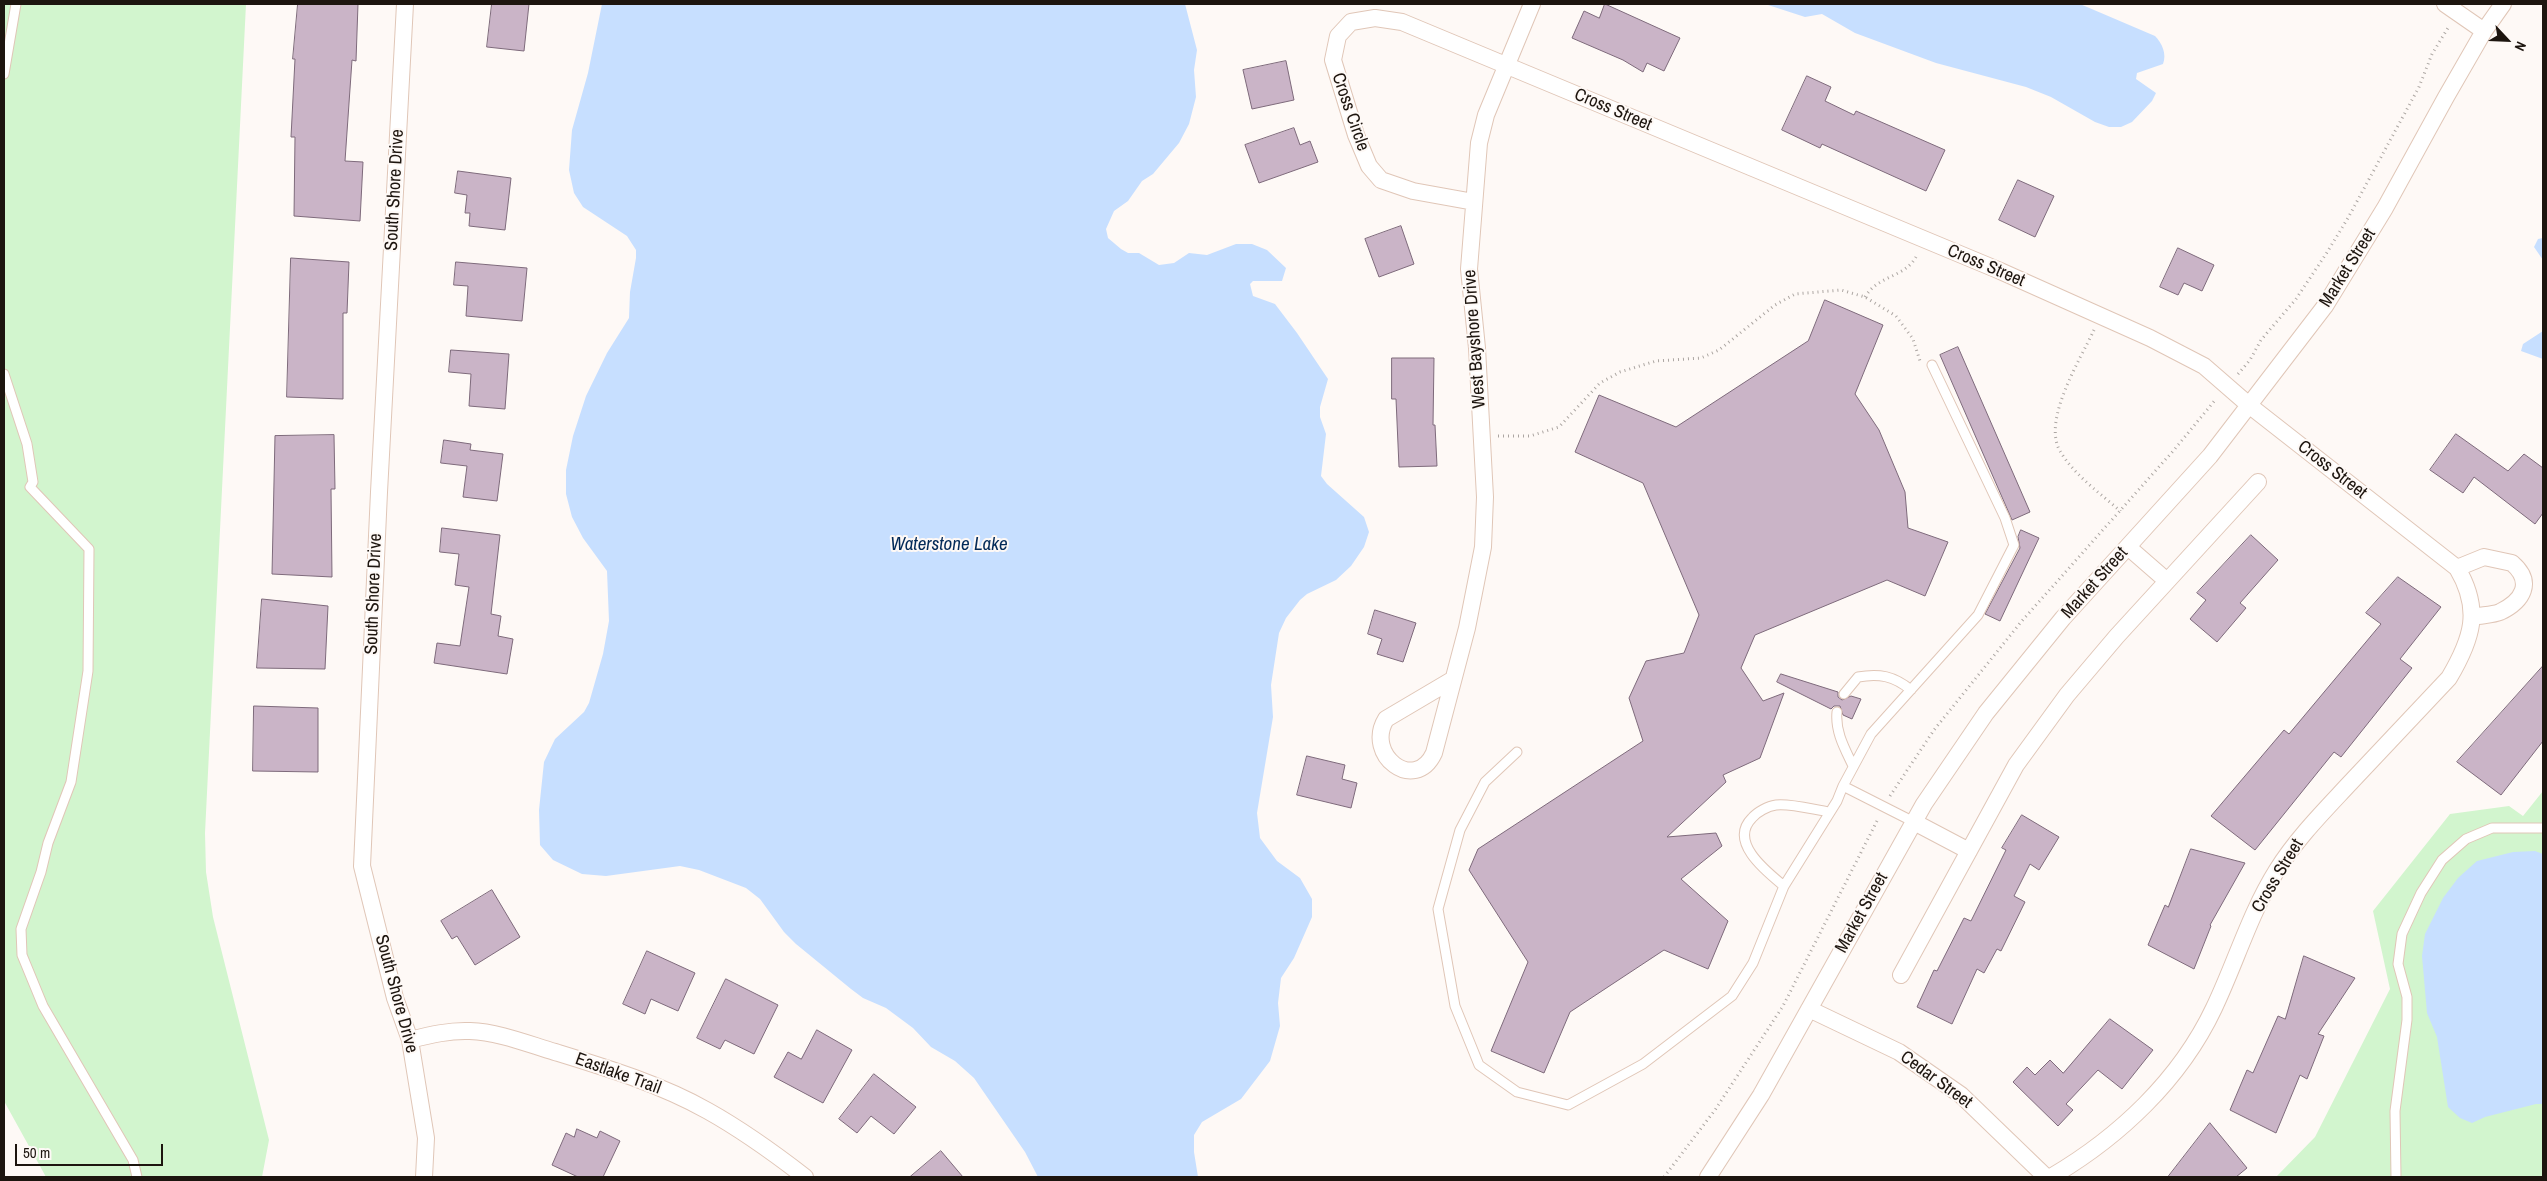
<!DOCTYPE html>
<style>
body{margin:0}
#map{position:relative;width:2547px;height:1181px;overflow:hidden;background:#fef9f6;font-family:"Archivo Narrow",sans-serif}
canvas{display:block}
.frame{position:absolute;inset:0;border:5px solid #1d150f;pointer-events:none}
.north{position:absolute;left:2482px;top:15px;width:50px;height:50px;-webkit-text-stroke:4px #fef9f6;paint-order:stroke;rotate:115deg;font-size:14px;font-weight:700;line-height:20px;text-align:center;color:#1d150f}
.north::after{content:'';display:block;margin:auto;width:18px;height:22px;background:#1d150f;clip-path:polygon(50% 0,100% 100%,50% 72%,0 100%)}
.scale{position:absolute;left:15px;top:1144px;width:148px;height:22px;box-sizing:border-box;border:2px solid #1d150f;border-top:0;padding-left:6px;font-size:15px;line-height:18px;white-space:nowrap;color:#1d150f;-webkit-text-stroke:4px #fef9f6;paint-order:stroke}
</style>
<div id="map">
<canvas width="2547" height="1181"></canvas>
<div class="frame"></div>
<div class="north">N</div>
<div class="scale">50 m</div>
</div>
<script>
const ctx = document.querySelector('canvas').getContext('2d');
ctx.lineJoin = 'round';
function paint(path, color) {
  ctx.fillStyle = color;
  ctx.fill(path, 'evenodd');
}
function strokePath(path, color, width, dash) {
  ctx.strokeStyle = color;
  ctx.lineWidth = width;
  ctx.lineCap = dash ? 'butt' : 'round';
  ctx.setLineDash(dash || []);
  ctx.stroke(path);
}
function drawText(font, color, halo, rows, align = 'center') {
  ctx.font = font + ' "Archivo Narrow",sans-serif';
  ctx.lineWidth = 4;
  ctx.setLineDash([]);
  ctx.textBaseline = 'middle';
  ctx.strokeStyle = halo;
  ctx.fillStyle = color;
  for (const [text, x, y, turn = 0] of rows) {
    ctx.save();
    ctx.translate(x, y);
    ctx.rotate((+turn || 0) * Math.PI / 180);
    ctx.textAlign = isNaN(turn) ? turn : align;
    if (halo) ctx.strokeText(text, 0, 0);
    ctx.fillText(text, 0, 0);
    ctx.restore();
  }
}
paint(new Path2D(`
 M4,4H246L205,833L206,872L213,917L269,1140L262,1177H46L4,1101Z
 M2543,791V1177H2276L2315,1137L2390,989L2373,911L2450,814L2509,806L2523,816Z`), '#d2f5ce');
paint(new Path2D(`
 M602,4H1185L1197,50L1194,70L1196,97L1189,124L1179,143L1153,174L1142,181L1128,201L1114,211L1106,229L1108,238L1121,249L1128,253H1139L1159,265L1174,263L1189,253L1207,255L1236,244H1252L1267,250L1286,268L1282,281H1253L1250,284L1253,296L1275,304L1297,333L1328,379L1320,407V417L1326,434L1321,476L1327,484L1364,517L1369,532L1364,547L1351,566L1336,580L1307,594L1300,600L1286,618L1279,633L1271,685L1273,717L1257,813L1260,838L1277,861L1300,878L1312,899V917L1294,958L1281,978L1278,1003L1280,1026L1270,1061L1241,1099L1202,1122L1194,1135V1152L1198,1177H1038L1025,1152L974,1078L955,1061L931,1047L913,1028L886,1008L863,998L851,989L796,944L784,932L760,899L746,888L699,870L680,866L606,876L582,874L553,860L540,845L539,810L544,762L555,739L584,712L589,703L603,654L609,621L607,571L583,538L572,517L566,494V470L573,436L586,396L607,353L629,318L630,292L636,258V250L627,236L583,207L574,193L569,170L572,130L588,73Z
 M1765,4H2080L2155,36C2162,43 2167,54 2163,64L2137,73L2136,79L2156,93L2152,101L2132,122L2121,127H2109L2095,122L2051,97L2026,87L1936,63L1855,33L1822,14L1805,17Z
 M2543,238V260L2534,247L2538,239Z
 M2543,331V359L2521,351L2523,344Z
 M2535,851L2543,854V1104H2536L2485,1117L2472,1123L2460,1118L2448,1107L2437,1037L2427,1013L2422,956L2425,934L2443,898L2458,878L2477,861L2513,852Z`), '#c7dfff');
const building = new Path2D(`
 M298,4H358L356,61L352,60L345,161L363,162L360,221L294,216L295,137H291L295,59H293Z
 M492,4H529L524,51L487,47Z
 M1605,4L1680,38L1664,71L1647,63L1643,72L1623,60L1572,38L1584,11L1599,18Z
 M1286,61L1294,100L1252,109L1243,70Z
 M1807,76L1831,87L1825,101L1854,115L1856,111L1945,150L1926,191L1822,144L1820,148L1782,130Z
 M1294,128L1300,145L1310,141L1318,162L1259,183L1245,145Z
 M458,171L511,178L505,230L469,226L470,213H465L467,195L455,193Z
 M2018,180L2054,196L2035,237L1999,220Z
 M1401,226L1414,264L1379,277L1365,239Z
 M2178,248L2214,265L2202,291L2184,283L2178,295L2160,287Z
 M291,258L349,262L347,313H343V399L287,397Z
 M456,262L527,268L522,321L466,316L468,286L454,285Z
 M1825,300L1883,325L1855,394L1879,430L1905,492L1908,528L1948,542L1925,596L1887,580L1755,635L1741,668L1763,701L1784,693L1760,758L1723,775L1726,782L1667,837L1716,833L1722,846L1681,879L1728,921L1708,969L1664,950L1570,1012L1544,1073L1491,1051L1528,962L1469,870L1478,849L1643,741L1629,698L1646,661L1684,653L1699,615L1643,483L1575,452L1599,395L1676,427L1808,341Z
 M1958,347L2030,512L2012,520L1940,355Z
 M451,350L509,354L505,409L469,406L471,374L449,372Z
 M1392,358H1434L1433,425H1435L1437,466L1399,467L1396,399H1392Z
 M2456,434L2508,471L2524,454L2543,468V513L2535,524L2474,477L2463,493L2430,470Z
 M334,435L335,489H331L332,577L272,574L275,436Z
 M444,440L471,444L470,450L503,454L497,501L463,497L467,466L441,463Z
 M442,528L500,535L491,614L501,616L498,636L513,639L507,674L434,663L437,643L460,646L469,587L455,585L459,554L440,552Z
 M2021,530L2039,538L2000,621L1985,614L2020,548L2018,537Z
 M2251,535L2278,560L2240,603L2246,608L2217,642L2190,619L2206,600L2197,593Z
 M2398,577L2441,607L2400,659L2412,668L2341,757L2334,752L2255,850L2211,816L2284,730L2289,734L2381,624L2366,613Z
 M262,599L328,606L325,669L257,668Z
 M1375,610L1416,623L1403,662L1377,654L1382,639L1368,634Z
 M2543,666V741L2501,795L2457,762Z
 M1781,674L1838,692V697L1842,700L1851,696L1861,699L1852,719L1843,715L1840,706H1834L1831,709L1777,682Z
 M254,706L318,708V772L253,771Z
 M1307,756L1345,765L1342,779L1357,783L1351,808L1297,795Z
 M2022,815L2059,837L2039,870L2030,864L2014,896L2025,902L2001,951L1997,949L1984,973L1977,969L1952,1024L1917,1007L1934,970L1937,971L1964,918L1971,921L2006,850L2002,848Z
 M2191,849L2245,863L2210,925L2211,926L2194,969L2148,945L2165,905L2168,907Z
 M492,890L520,937L475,965L457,936L452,939L441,921Z
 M647,951L695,973L678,1011L651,999L645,1014L623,1004Z
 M2304,956L2355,978L2318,1034L2324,1036L2307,1079L2300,1075L2276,1133L2230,1110L2247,1070L2253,1073L2278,1016L2285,1019Z
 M726,979L778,1005L754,1054L725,1040L720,1049L697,1038Z
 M2110,1019L2153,1050L2122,1089L2098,1070L2066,1104L2073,1110L2058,1126L2013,1082L2027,1067L2035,1075L2050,1060L2063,1073Z
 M817,1030L852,1050L823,1103L774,1077L788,1052L801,1059Z
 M874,1074L916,1107L894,1134L871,1116L857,1133L839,1119Z
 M2210,1123L2247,1168L2236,1177H2168Z
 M577,1129L597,1138L600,1131L620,1141L603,1177H578L552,1165L566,1133L574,1137Z
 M941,1151L963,1177H910Z`);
paint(building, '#cab4c7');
strokePath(building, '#7e6a7b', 1);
const lane = new Path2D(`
 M4,74L16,4
 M4,374L27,444L33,482L30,487L89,549L88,671L71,782L48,843L41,872L21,929L22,955L43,1006L133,1160L137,1177
 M1844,694L1858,677C1879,673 1894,676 1911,690
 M1837,712C1835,732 1845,749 1853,766
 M1517,752L1485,782L1460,830L1438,909L1455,1006L1479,1065L1517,1092L1568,1105L1643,1064L1732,996L1753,963L1784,886L1837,801L1843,786L1914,822
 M1843,786L1871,734L1978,615L2014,545L2005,518L1932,365
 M1784,886C1767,872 1728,842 1752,818C1757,812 1768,806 1776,805C1790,803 1815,810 1830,812
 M2396,1177L2395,1111L2407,1020V997L2398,964L2402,934L2421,893L2442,860L2466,839L2492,828H2543`);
const street = new Path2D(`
 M405,4L379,492L362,866L395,998L410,1040L426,1138L424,1177
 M2445,4L2484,31
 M1474,202L1413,191L1381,180L1369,166L1356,135L1333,60L1338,36L1351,22L1375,18L1402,22L1998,270L2150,338L2204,366L2250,406L2457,568C2482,610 2472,639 2449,678C2416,713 2383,748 2350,783C2324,811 2297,838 2277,870C2250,913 2236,962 2214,1008C2180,1080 2119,1137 2051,1177
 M2128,547L2167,581
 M2457,568L2484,557L2512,563C2534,582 2523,601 2500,612C2493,615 2482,615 2473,617
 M1452,680L1386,719C1364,755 1415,794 1434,753L1467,628L1483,547L1485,497L1477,348L1469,269L1479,143L1486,115L1532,4
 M1914,822L1969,851
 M1901,975L2016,765L2067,695L2117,636L2258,482
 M1809,1009L1899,1052L1961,1095L2046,1177
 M410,1040C430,1035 450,1030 470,1031C499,1032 528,1044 555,1052C607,1068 660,1084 708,1111C742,1130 774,1153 805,1177
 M1708,1177L1761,1095L1924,804L1986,713L2063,618L2210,456L2325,306L2385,208L2446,97L2484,31L2503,4`);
strokePath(lane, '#e0c6b7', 11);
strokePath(street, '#e0c6b7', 18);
strokePath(new Path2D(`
 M1865,297C1879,274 1906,278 1917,255
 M2094,330C2080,360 2042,420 2060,451C2074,475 2100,493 2120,511
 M2238,374L2250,360L2261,340L2296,299L2326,254L2348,218L2419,87L2432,54L2448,28
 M1498,436H1530L1559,427L1600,383L1620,372L1656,361L1701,358L1719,350L1775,305L1795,294L1841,290L1865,297L1896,316L1913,339L1920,361
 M1890,796L1934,730L2021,622L2174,450L2216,399
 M1664,1177L1715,1110L1783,1006L1878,819`), '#aca6a2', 3, [1, 4]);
strokePath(lane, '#fff', 9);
strokePath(street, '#fff', 16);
drawText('18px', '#1d150f', '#fef9f6', [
 ["Cross Street",1613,110,23],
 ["Cross Circle",1350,112,71],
 ["South Shore Drive",395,190,-87],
 ["Cross Street",1986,266,23],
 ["Market Street",2348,268,-58],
 ["West Bayshore Drive",1475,339,-94],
 ["Cross Street",2332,470,38],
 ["Market Street",2095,583,-48],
 ["South Shore Drive",374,594,-88],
 ["Cross Street",2278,876,-59],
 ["Market Street",1862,913,-61],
 ["South Shore Drive",396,994,75],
 ["Eastlake Trail",618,1074,20],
 ["Cedar Street",1936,1080,36]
]);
drawText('italic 19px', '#032a58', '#fef9f6', [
 ["Waterstone Lake",949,545]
]);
</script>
